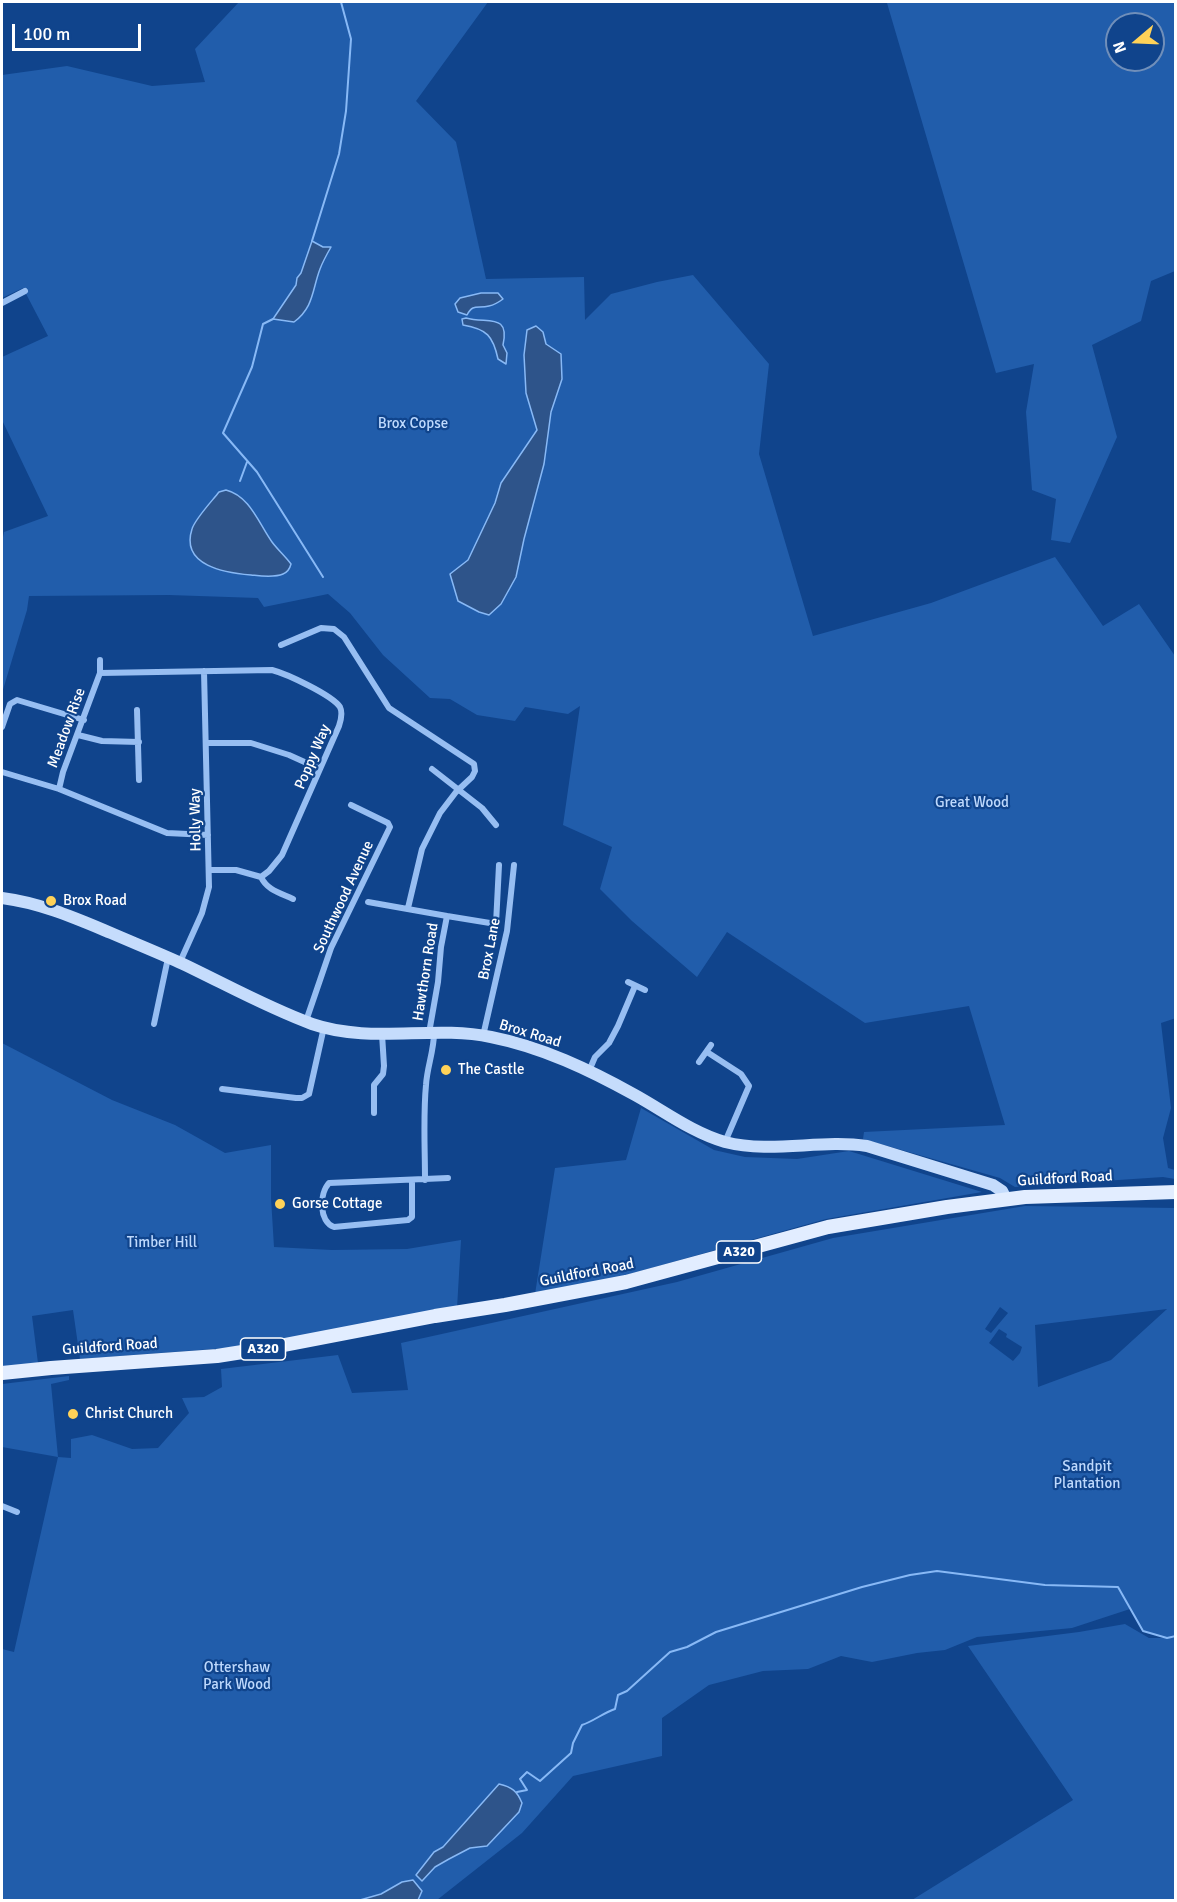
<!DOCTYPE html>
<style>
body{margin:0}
#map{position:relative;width:1177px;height:1902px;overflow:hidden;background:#10448c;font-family:Signika,sans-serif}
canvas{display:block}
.frame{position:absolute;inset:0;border:3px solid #fff;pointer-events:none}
.north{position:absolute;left:1105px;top:12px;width:60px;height:60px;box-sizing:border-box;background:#10448c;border:2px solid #708fba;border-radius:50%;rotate:251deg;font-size:16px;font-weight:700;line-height:24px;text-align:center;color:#fff}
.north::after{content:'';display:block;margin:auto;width:21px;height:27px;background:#ffd258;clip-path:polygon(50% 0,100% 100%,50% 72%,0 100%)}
.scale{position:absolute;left:12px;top:24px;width:129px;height:27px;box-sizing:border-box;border:3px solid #fff;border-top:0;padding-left:8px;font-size:18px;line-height:21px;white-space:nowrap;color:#fff;-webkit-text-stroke:4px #10448c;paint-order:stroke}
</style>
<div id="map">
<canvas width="1177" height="1902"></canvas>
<div class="frame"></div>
<div class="north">N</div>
<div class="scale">100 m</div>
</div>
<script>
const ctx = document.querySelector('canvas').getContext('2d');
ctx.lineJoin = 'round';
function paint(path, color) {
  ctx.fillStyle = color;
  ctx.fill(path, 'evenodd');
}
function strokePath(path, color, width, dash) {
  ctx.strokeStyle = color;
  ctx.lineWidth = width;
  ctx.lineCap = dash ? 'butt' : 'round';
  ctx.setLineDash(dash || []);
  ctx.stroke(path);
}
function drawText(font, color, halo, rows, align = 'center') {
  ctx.font = font + ' Signika,sans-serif';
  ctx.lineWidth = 4.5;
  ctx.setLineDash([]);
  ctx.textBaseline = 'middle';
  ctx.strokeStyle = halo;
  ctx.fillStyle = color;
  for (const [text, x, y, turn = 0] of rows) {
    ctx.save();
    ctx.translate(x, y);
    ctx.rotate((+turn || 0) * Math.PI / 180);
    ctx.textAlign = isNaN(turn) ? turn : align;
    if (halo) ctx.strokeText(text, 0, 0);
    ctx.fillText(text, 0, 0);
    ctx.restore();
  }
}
paint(new Path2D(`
 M239,2H488L416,101L456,142L486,279L584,277L585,320L611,294L657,282L693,275L769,364L759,454L813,636L931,603L1055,557L1103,626L1139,604L1175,656L1176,1018L1161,1023L1171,1108L1163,1138L1168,1168L1175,1170V1179L1163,1177L1015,1187L1000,1178L863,1139L864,1132L1005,1125L969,1006L865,1023L727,932L697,977L632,921L600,889L612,847L563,825L580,706L568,714L525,707L515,721L477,715L450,699L430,698L383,655L350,613L328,594L264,607L258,598L169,595L29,596L27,610L2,693V542L4,532L48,516L2,420V357L48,336L23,288L2,298V75L67,66L152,86L205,82L195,49Z
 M888,2H1175V271L1151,281L1141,321L1092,345L1117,437L1070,543L1051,540L1056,499L1032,490L1026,412L1034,364L996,373L887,3ZM1117,24H1153V60H1117Z
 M2,1043L112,1100L175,1125L225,1153L271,1145V1198L274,1247L332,1250L407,1249L461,1240L457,1308L239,1347L80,1359L73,1310L32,1316L38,1363L2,1367Z
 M641,1108L714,1150L745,1157L797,1159L849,1151L982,1192L826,1219L612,1279L535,1294L555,1168L626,1160Z
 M1025,1206L1175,1208L1176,1636L1169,1638H1176L1175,1900H912L1073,1800L968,1646L1079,1632L1125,1624L1149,1638H1166L1143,1631L1130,1609L1072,1628L977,1637L945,1650L917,1653L872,1662L841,1656L808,1669L763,1671L709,1685L662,1718V1756L573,1776L522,1833L437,1900H418L422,1891L402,1882L381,1894L360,1900H2V1649L14,1652L58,1457L2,1447V1384L69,1376V1380L51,1384L58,1457L71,1458V1439L92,1435L132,1449L158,1448L189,1413L182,1398L204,1397L222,1387L221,1369L338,1355L352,1393L408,1390L401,1343L677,1282L833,1238ZM1000,1307L1008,1313L991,1333L985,1329ZM1167,1309L1111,1360L1038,1387L1035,1325ZM999,1329L1007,1334L1006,1337L1022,1347L1020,1353L1013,1361L989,1343ZM498,1784L519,1812L487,1846L470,1848L449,1859L435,1867L422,1881L416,1875L434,1852L443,1848Z`), '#215dab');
const water = new Path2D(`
 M312,241L323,247H331C327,254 323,261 320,269C312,290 314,307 294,322L273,319L296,285L297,278L301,273Z
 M481,293H498L503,299C499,302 494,305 489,306C478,309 473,303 467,315L458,312L455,304L460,298Z
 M466,318C488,324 510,313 503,345L507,353L506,364L498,359C493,336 487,329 463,325L462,319Z
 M536,326L543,332L546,344L561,354L562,379L551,412L544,464L524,539L516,577L501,604L489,615L479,612L458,601L450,574L468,560L495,503L501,483L537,430L526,393L524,355L527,330Z
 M226,490C250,496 259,524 272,542C278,550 285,556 291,564C290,568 288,572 283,574C274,578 261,576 251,575C226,573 180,566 192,529C195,519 212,501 219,492Z
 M499,1784C512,1787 517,1791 522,1803L519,1812L487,1846L470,1848L449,1859L435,1867L422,1881L416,1875L434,1852L443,1847Z
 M413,1880L422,1891L418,1900H360L381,1894L402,1882Z`);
paint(water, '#2e548a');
strokePath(water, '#88b9f6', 1.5);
strokePath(new Path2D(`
 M312,241L339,154L346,111L351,39L341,2
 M273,319L263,324L252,367L223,433L257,472L323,577
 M240,481L247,462
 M2,534V541
 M517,1792L527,1790L520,1779L527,1772L540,1781L571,1753L573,1743L582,1725C594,1721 603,1713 615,1709L618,1695L627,1691L670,1652L687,1647L716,1632L862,1587L910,1575L937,1571L1045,1585L1118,1587L1143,1631L1167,1638L1176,1636`), '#88b9f6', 2);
strokePath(new Path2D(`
 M2,303L25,291
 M281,645L321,628L334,629L344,637L389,708L474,764L475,771L472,777L456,792L440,813L422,849L408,908
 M100,660V673
 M137,710L139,780
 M2,727L10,704L17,700L84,720
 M78,735L102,741L139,742
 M206,743H251L289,755L320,769
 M432,769L482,808L496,825
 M2,772L59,789L167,833L208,835
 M59,789L63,772L100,673L272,670C287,674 332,695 340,707C343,713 341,720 339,726L282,855L269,871L261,877L236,870H209
 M261,877C267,890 280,893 293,899
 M368,902L447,916L441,947L438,982L429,1033
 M447,916L496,924L499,865
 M180,962L202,913L209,887L204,671
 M628,982L645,990
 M306,1021L331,948L390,827L388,823L351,805
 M154,1024L168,958
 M483,1036L507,931L514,865
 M707,1052L741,1074L749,1086L725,1142
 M699,1062L711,1045
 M589,1071L595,1057L609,1043L618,1026L635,986
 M222,1089L296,1098H302L309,1094L324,1027
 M374,1113V1085L383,1074L384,1066L382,1034
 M412,1180V1217L408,1220L334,1227C319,1222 319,1194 329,1183L448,1178
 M425,1180C425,1148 423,1116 426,1085C427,1067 434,1051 434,1033
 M2,1506L17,1512`), '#97bef2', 6);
strokePath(new Path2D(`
 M2,898C41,903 75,918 111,933C134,943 159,953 183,964C225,984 268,1008 312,1024C370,1044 432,1025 491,1037C542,1047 590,1070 635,1095C664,1111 693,1133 725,1142C772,1154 820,1139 867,1146L993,1185L1002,1191L1006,1199`), '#c5dcfc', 12);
strokePath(new Path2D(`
 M2,1373L51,1368L217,1356L274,1347L435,1316L505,1305L626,1282L828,1227L947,1207L1025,1197L1176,1192`), '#e2edff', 14);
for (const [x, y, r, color] of [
 [51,901,6,"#ffd258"],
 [446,1070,6,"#ffd258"],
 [280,1204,6,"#ffd258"],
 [73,1414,6,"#ffd258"]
]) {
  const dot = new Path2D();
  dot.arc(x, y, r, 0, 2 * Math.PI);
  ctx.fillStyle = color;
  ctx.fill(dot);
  strokePath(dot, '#10448c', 2);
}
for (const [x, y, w] of [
 [739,1252,45],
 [263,1349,45]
]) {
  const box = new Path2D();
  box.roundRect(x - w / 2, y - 11, w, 22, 4.5);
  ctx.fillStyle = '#10448c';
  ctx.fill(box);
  strokePath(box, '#fff', 1.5);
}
drawText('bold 14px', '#fff', null, [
 ["A320",739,1252],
 ["A320",263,1349]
]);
drawText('15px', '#bed9fd', '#10448c', [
 ["Brox Copse",413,424],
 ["Great Wood",972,803],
 ["Timber Hill",162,1243],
 ["Sandpit",1087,1467],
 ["Plantation",1087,1484],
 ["Ottershaw",237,1668],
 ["Park Wood",237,1685]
]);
drawText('15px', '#fff', '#10448c', [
 ["Meadow Rise",67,728,-70],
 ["Poppy Way",313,757,-67],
 ["Holly Way",196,820,-91],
 ["Southwood Avenue",344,897,-65],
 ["Brox Lane",490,949,-79],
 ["Hawthorn Road",426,972,-81],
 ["Brox Road",530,1034,17],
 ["Guildford Road",1065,1179,-3],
 ["Guildford Road",587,1273,-11],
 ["Guildford Road",110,1347,-4]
]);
drawText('15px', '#fff', '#10448c', [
 ["Brox Road",63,901],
 ["The Castle",458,1070],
 ["Gorse Cottage",292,1204],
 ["Christ Church",85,1414]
], 'left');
</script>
